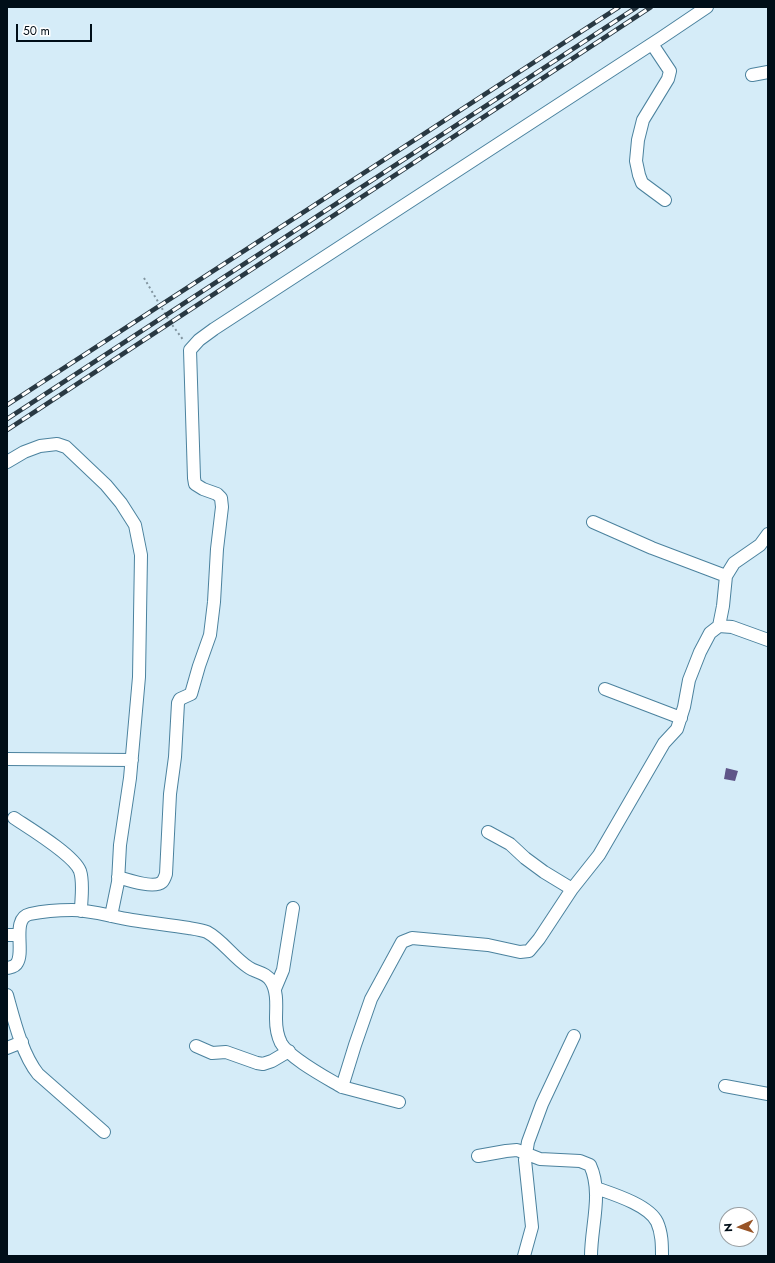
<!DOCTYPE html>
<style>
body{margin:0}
#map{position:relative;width:775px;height:1263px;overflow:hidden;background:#d5ecf8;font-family:Jost,sans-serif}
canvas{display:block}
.frame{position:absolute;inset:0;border:8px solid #000e18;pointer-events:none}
.north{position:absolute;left:719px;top:1207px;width:40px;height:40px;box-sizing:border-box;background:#fff;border:1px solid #999fa3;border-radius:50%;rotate:267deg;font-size:11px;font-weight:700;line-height:16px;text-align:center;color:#000e18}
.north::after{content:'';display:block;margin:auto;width:14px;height:18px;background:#985427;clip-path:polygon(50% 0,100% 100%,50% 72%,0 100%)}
.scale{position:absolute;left:16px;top:24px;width:76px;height:18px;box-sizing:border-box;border:2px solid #000e18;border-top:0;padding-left:5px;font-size:12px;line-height:14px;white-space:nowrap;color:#000e18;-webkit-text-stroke:3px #fff;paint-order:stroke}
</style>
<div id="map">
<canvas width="775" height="1263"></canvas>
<div class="frame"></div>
<div class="north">N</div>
<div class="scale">50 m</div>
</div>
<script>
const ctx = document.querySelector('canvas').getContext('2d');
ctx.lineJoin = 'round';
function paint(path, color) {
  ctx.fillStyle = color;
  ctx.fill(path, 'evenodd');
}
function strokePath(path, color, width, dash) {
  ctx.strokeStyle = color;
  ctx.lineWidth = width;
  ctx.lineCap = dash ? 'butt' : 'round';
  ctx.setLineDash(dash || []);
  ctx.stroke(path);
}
paint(new Path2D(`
 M726,768L738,771L735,781L724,779Z`), '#5f5588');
const street = new Path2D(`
 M652,44L670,71L668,79L643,120L638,140L636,161L639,175L642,183L665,200
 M752,75L768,72
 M7,462L24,452L40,446L57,444L66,447L106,485L121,503L135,525L141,555L139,677L130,778L120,845L118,882L111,916
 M593,522L652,548L726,576
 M719,626L723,606L726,576L734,563L760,545L768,534
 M605,689L681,718
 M7,759L132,760
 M14,818C29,828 74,855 80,871C84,883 81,899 81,911
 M488,832L510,844L525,858L544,872L572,889
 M118,877C128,880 154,889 162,882C164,880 165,877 166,874L170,794L175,757L178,703L180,699L191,694L199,666L210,635L214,602L217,549L222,507L221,498L217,494L203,489L195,484L194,478L190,350L199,340L214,329L661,38L707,7
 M7,935H19
 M7,968C11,967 15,967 17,963C25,951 11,918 30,914C44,911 58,910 72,910C92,910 112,917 132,920C151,923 170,925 189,928C195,929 202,930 207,932C222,940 233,957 248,967C256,973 266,972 271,981C278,992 276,1007 276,1019C276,1028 277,1035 281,1043C289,1058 327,1078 342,1087L355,1045L371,999L402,942L412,938L488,945L520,952L529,951L539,939L572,889L599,855L664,743L677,729L684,707L689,680L700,652L710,633L719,626L732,627L768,640
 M275,989L283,970L293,908
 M7,995C14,1020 22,1054 38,1074L104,1132
 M196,1046L212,1053L226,1052L257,1063L263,1064L272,1061L289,1051
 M7,1048L22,1042
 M725,1086L768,1094
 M342,1087L399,1102
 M478,1156L506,1151L517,1150L540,1159L580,1161L590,1165C603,1193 591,1226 591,1256
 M596,1188C613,1194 649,1205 657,1222C662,1233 662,1245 662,1256
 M524,1256L532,1227L525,1160L528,1142L542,1104L574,1036`);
strokePath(street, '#4b829e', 14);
strokePath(new Path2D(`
 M144,278L170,322L184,341`), '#81949f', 2, [2, 3]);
strokePath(street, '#fff', 12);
const rail = new Path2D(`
 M7,405L619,7
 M7,419L637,7
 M7,430L651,7`);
strokePath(rail, '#293943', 4.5);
strokePath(rail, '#fff', 3, [9]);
</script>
